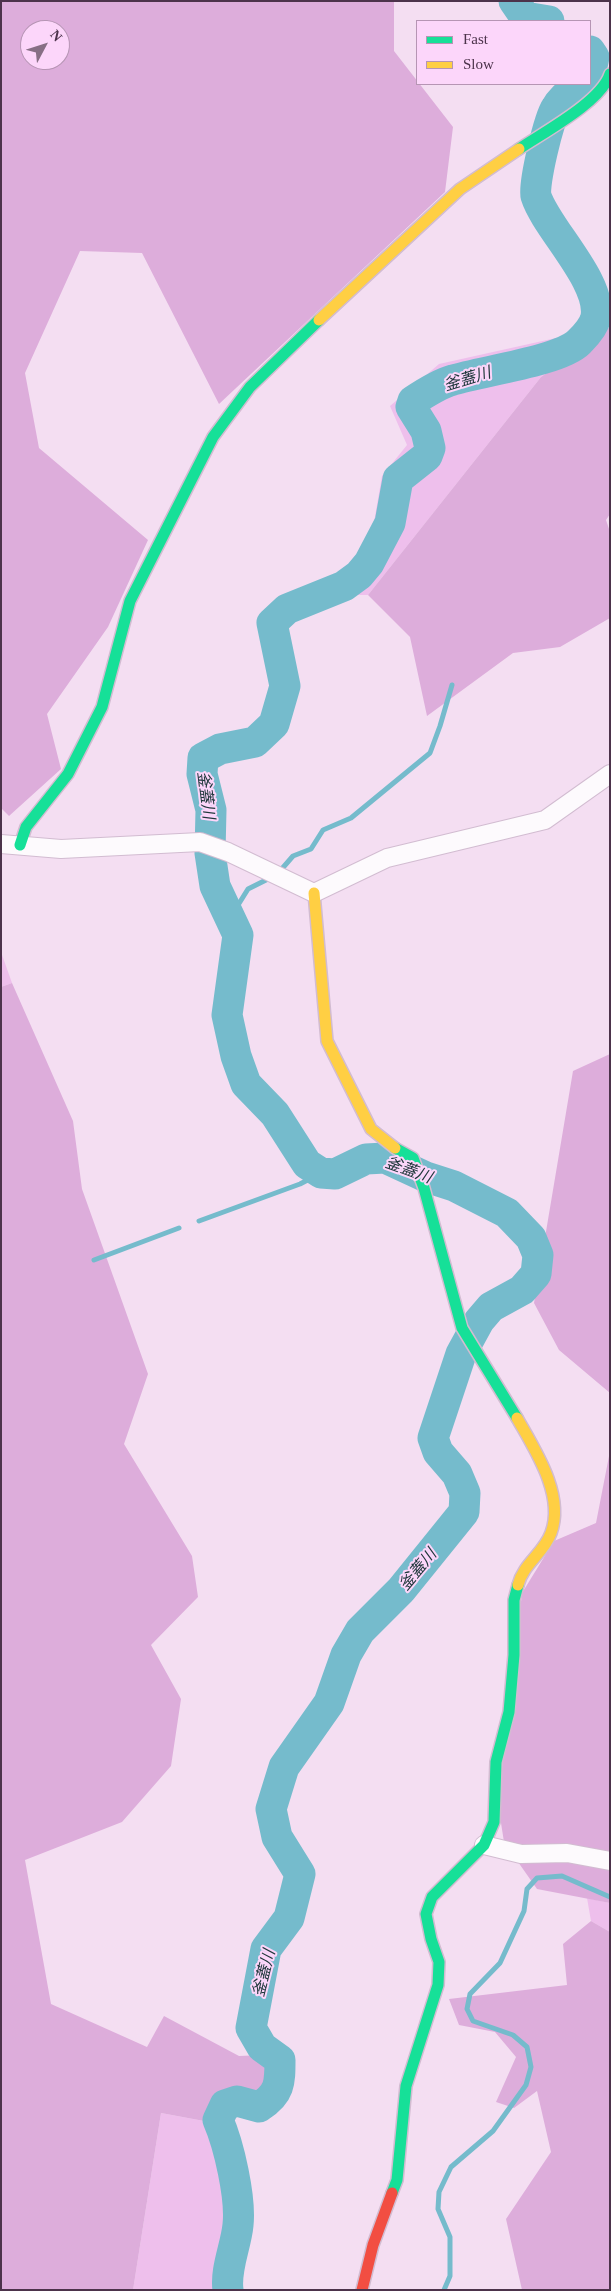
<!DOCTYPE html>
<meta charset="utf-8">
<style>
body{margin:0}
#map{position:relative;width:611px;height:2291px;overflow:hidden;background:#f4def2;font-family:Georgia,serif}
canvas{display:block}
.frame{position:absolute;inset:0;border:2px solid #4c334b;pointer-events:none}
.legend{position:absolute;left:416px;top:20px;width:175px;height:65px;box-sizing:border-box;background:#fcd6fa;border:1px solid #b695b4;margin:0;padding:6px 9px;list-style:none;font-size:15px;color:#4c334b}
.legend li{display:flex;align-items:center;gap:10px;height:25px}
.legend b{width:25px;border:1px solid #b695b4}
.north{position:absolute;left:20px;top:20px;width:50px;height:50px;box-sizing:border-box;background:#fcd6fa;border:1px solid #b695b4;border-radius:50%;rotate:50deg;font-size:14px;font-weight:700;line-height:20px;text-align:center;color:#4c334b}
.north::after{content:'';display:block;margin:auto;width:18px;height:22px;background:#876f85;clip-path:polygon(50% 0,100% 100%,50% 72%,0 100%)}
</style>
<div id="map">
<canvas width="611" height="2291"></canvas>
<div class="frame"></div>
<ul class="legend">
<li><b style="height:6px;background:#16e098"></b>Fast</li>
<li><b style="height:6px;background:#ffcf43"></b>Slow</li>
</ul>
<div class="north">N</div>
</div>
<script>
const ctx = document.querySelector('canvas').getContext('2d');
ctx.lineJoin = 'round';
function paint(path, color) {
  ctx.fillStyle = color;
  ctx.fill(path, 'evenodd');
}
function strokePath(path, color, width, dash) {
  ctx.strokeStyle = color;
  ctx.lineWidth = width;
  ctx.lineCap = dash ? 'butt' : 'round';
  ctx.setLineDash(dash || []);
  ctx.stroke(path);
}
function drawText(font, color, halo, rows, align = 'center') {
  ctx.font = font + ' Georgia,"Noto Sans JP",serif';
  ctx.lineWidth = 4;
  ctx.setLineDash([]);
  ctx.textBaseline = 'middle';
  ctx.strokeStyle = halo;
  ctx.fillStyle = color;
  for (const [text, x, y, turn = 0] of rows) {
    ctx.save();
    ctx.translate(x, y);
    ctx.rotate((+turn || 0) * Math.PI / 180);
    ctx.textAlign = isNaN(turn) ? turn : align;
    if (halo) ctx.strokeText(text, 0, 0);
    ctx.fillText(text, 0, 0);
    ctx.restore();
  }
}
paint(new Path2D(`
 M610,326L541,377L368,595H348L330,580L370,545L382,476L407,445L390,406L439,364Z
 M1,952L12,983L1,987Z
 M587,1898L610,1903V1932L591,1921Z
 M229,2094L234,2108L227,2121L250,2220L238,2290H133L161,2113L204,2121Z`), '#eebfec');
paint(new Path2D(`
 M1,1H394V51L453,127L445,192L219,404L142,253L80,251L25,373L39,448L148,540L108,627L47,714L61,769L9,816L1,808ZM30,30H60V60H30Z
 M610,327V514L606,520L610,532V618L560,647L513,653L427,716L410,637L368,595L541,377Z
 M12,983L73,1121L82,1189L148,1374L124,1444L192,1556L198,1597L151,1645L181,1699L171,1766L122,1822L25,1860L51,2004L147,2047L164,2016L239,2056L262,2055L271,2073L258,2091L229,2094L204,2121L161,2113L133,2290H1V987Z
 M610,1054V1393L559,1350L534,1303L573,1071Z
 M610,1451V1903L537,1889L504,1842L498,1804L522,1593L554,1541L596,1523Z
 M591,1921L610,1932V2290H522L506,2219L551,2152L537,2091L514,2108L496,2102L516,2057L495,2032L459,2025L449,1999L567,1985L563,1944Z`), '#ddaddb');
strokePath(new Path2D(`
 M280,871L293,856L311,849L323,830L351,818L430,753L440,726L452,685
 M230,918L248,889L270,878
 M199,1221L300,1184L321,1173
 M94,1260L179,1228
 M444,2290L450,2276V2237L438,2209L439,2192L451,2167L493,2131L526,2085L531,2067L527,2047L513,2035L473,2021L467,2009L470,1994L500,1963L524,1911L527,1889L537,1878L562,1876L610,1897`), '#75bbcc', 5);
strokePath(new Path2D(`
 M514,1L525,17L549,21
 M590,51L594,57L590,75
 M228,2290C225,2269 236,2246 238,2225C241,2198 229,2145 218,2120L225,2105L237,2101L259,2107C280,2094 280,2083 280,2060L262,2047L251,2028L266,1949L289,1918L300,1874L277,1837L271,1809L284,1767L329,1703L346,1655L360,1631L401,1590L464,1512L465,1493L457,1474L438,1452L433,1438L461,1354L479,1321L491,1307L522,1290L536,1274L538,1255L531,1238L507,1213L454,1186L426,1177L385,1158L366,1159L335,1174L321,1173L307,1164L275,1114L246,1084L236,1056L227,1015L238,935L215,886L210,853L211,810L202,774L203,758L220,749L255,742L274,724L285,686L272,623L287,609L344,586L359,575L369,563L390,523L398,479L427,456L430,448L426,431L411,407L413,401C425,393 439,384 453,380C482,371 560,361 579,342C585,336 594,326 596,317C602,281 546,228 536,196C533,185 549,118 556,108C561,98 572,91 580,84`), '#75bbcc', 31);
const street = new Path2D(`
 M1,844L61,849L200,842L228,852L314,893L387,858L545,820L610,774
 M484,1845L521,1854L567,1853L610,1861`);
const fast = new Path2D(`
 M519,149C544,132 601,102 610,74
 M20,845L26,827L68,774L102,707L130,601L213,437L250,387L319,320
 M395,1148L413,1158L424,1188L462,1328L517,1418
 M392,2193L397,2180L406,2086L438,1985L439,1962L431,1939L426,1914L432,1897L484,1845L494,1822L496,1762L509,1712L514,1655V1600L518,1585`);
const slow = new Path2D(`
 M319,320L460,189L519,149
 M314,893L327,1041L371,1129L395,1148
 M517,1418C535,1450 565,1495 551,1533C544,1553 523,1564 518,1585`);
const jam = new Path2D(`
 M362,2290L373,2245L392,2193`);
strokePath(street, '#d2bcd1', 20);
strokePath(fast, '#d2bcd1', 14);
strokePath(slow, '#d2bcd1', 14);
strokePath(jam, '#d2bcd1', 14);
strokePath(street, '#fdfafd', 18);
strokePath(fast, '#16e098', 11);
strokePath(slow, '#ffcf43', 11);
strokePath(jam, '#f24e42', 11);
drawText('italic 16px', '#20383c', '#fcd6fa', [
 ["釜蓋川",467,378,-17],
 ["釜蓋川",207,795,83],
 ["釜蓋川",409,1169,20],
 ["釜蓋川",417,1569,-50],
 ["釜蓋川",263,1973,-76]
]);
</script>
